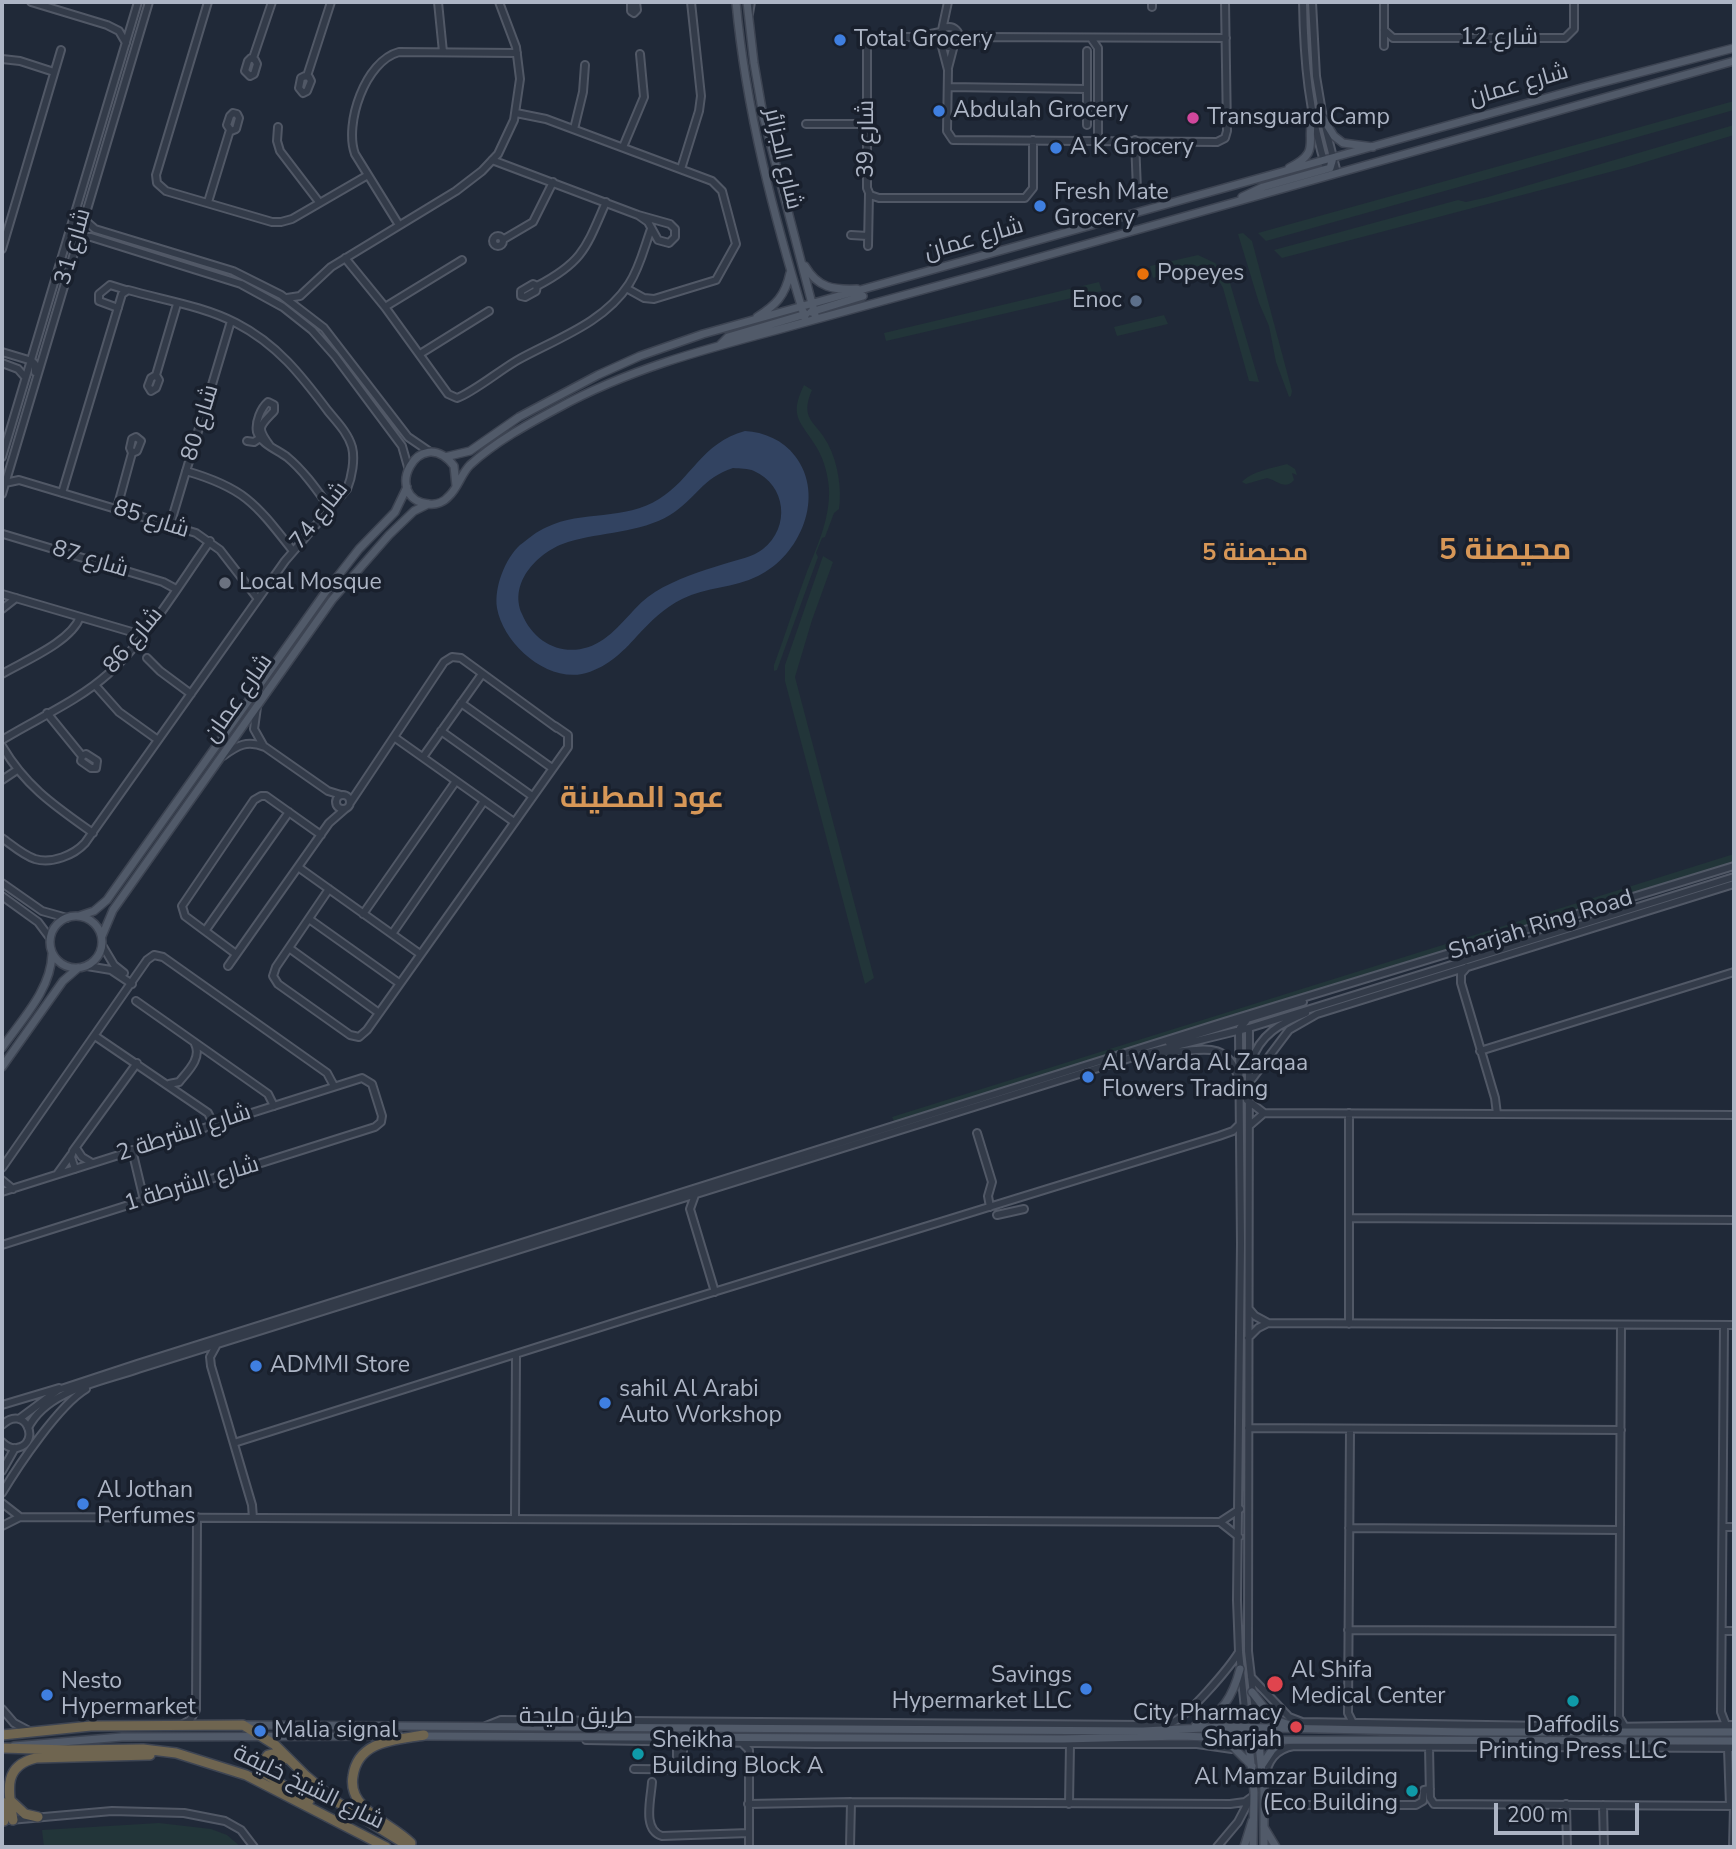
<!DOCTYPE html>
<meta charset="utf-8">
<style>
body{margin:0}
#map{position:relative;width:1736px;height:1849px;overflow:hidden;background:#202938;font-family:"Nunito Sans",sans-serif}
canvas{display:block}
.frame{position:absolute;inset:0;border:4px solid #adb5c5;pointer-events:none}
.scale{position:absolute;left:1494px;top:1803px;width:145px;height:32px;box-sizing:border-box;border:4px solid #adb5c5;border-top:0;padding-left:9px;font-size:21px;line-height:24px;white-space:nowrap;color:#adb5c5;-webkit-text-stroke:5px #19202d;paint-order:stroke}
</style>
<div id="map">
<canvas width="1736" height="1849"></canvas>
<div class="frame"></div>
<div class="scale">200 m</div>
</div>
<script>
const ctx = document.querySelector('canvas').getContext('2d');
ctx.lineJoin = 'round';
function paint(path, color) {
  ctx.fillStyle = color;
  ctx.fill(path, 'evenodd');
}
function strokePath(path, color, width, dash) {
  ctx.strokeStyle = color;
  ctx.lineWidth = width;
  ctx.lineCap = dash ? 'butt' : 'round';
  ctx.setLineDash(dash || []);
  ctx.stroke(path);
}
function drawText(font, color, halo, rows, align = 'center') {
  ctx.font = font + ' "Nunito Sans",Cairo,sans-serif';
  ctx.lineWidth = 7;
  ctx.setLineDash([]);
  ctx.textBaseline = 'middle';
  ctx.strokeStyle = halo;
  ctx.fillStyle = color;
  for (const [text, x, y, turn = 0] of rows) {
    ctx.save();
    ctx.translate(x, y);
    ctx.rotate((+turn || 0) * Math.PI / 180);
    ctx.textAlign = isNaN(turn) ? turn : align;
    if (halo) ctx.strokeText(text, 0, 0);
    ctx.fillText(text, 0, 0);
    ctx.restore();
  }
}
paint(new Path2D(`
 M1734,101V110L1266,241L1258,233Z
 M1734,125V135L1629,167L1282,258L1274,250L1458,200L1466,202L1488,197Z
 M1243,233L1252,241L1292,391L1291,396L1289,397L1276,362L1269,326L1259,303L1238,234Z
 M1198,255L1215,263L1230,283L1259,382L1249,381L1223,288C1205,252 1183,268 1153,278L1150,266Z
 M1099,282L1102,291L886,341L884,333Z
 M1164,315L1168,324L1117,336L1114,327Z
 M804,385L812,390C799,420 816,421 828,444C838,463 842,489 839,509L834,513L825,537L822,538L816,553L818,557L777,670L774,671V665C785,636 794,606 805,577C816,548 830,521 829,489C828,475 824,460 817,448C801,421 788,418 804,385Z
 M1287,464L1295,469L1297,475L1292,473L1294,480C1285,491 1277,480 1267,478L1246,484L1242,482C1252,471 1273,468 1287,464Z
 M823,556L833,562L812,620L795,677L874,978L865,984L785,681V665Z
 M1734,854V862L895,1123L892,1117Z
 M159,1823L211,1829L227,1835L241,1847H44L42,1830Z`), '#223539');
paint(new Path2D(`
 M745,431C764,432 783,440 795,456C826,496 800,556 758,576C734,588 706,587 682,599C664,608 651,621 637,636C622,653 605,669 582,674C545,681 503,643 497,608C494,587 505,559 520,545C528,539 537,531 547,527C582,510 625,521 659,499C692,479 701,443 745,431ZM733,468C740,469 748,468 754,471C786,485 791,527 763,549C753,557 737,560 724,564C701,571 676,579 655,592C635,604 623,626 604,639C573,661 536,648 522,614C508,582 539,551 568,542C601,532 640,533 670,515C696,499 702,478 733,468Z`), '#324361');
const minor = new Path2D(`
 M31,2L107,25L119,31L126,43
 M208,2L156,175L157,183L166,191L272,222H281L292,219L368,175
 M438,2L443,52
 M631,2V11L634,13L637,10L636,2
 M1152,2V7
 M1303,2C1304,64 1309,112 1327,172
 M1312,2L1316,76L1323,118L1337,173
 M1384,2V46
 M749,14L751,2
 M939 37a10 10 0 1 1 20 0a10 10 0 1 1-20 0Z
 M942,30L948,2
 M1384,30L1393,38H1565L1574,29V2
 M940,32L917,37H876L867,46V188L870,195L879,198H1025L1033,188V140
 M1091,38L1098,48V140
 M941,43L948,70L947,131L953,140L1217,142L1225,138L1227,131L1225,2
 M957,43L977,37L1226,38
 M1087,51V125
 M251,58L255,60L257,64L254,74L250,76L245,71L248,61Z
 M253,58L272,2
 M2,59L20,61L54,72
 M948,68L954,45
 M305,76L309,77L311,81L307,91L303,93L299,88L301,78Z
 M307,76L331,2
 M948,87L1087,89
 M233,113L237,114L239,118L236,129L231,131L227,125L230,116Z
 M516,113L546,119L712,181L722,191L736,244L716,280L654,299L644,298L626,288
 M806,124H868
 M278,127L277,141L280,151L319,202
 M574,129L583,92L585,65
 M1135,140L1137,190
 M623,147L644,97L640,54
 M492,160L638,215L670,224L675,229V237L669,243L658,240L648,222L638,215
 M681,169L699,111L701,96L691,2
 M208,202L230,130
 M84,214L87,222L95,229L233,271L281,295L324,328L408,437L430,452
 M399,225L355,154C344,124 365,61 399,52L517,53
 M73,227L72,232L75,237H91L241,284L283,307L312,330L335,356L402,446L408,467
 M851,235L868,236
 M493 241a5 5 0 1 1 10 0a5 5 0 1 1-10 0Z
 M504,239L533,222L553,182
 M868,246L869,193
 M2,249L61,50
 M345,258L385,307L448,394L457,398C472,393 499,371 516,361C555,339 603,324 629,284C640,267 644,248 651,229
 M533,284L537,286L536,291L525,297L521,296V291Z
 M537,286C583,262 586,248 606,202
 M287,298L300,296L331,267L456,191L482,171L498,154L514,120L520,79L516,47L499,2
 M385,307L462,260
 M118,308L99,301V294L110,285L126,290
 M2,352L32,361L35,364V372
 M420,354L489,311
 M2,363L18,369L25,377
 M156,375L177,304
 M156,375L159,380L156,388L151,391L148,386L151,378Z
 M136,437L141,441L137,451L132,453L130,448L132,439Z
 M247,441L254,442L260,438
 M270,446C256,427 259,427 274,411V405L268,402C261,408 255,422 257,432C261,444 278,450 287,457C304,471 317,490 330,508
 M2,457L138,2
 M186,471C245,488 256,504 293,551
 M5,483L19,480L196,533L220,550L258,599
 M2,494L149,2
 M117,508L132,453
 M170,525L231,321
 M3,534L163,582L176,589
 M2,594L142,635
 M2,609L16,598
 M147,658L160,671L191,694
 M2,674C24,661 71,642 80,617
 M95,685L119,712L158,740
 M461,703L552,768
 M257,707L254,729L263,745
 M47,713L82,756
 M441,731L532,796
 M394,737L514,822
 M2,740C36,719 78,701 108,674C147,639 179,585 210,541
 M2,746C26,787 55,806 93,833
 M86,754L97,761L96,768H91L81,761L82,756Z
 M223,756C238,745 247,740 265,747L328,791L341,795
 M423,757L482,674
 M2,780L17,770
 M336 802a7 7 0 1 1 14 0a7 7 0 1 1-14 0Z
 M350,803L444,662L452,657L461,658L557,728
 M2,838C12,845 23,855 35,859C52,864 74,855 85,843L285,561L347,489C352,477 355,459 352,447C348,433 337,422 328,411C301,375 277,344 236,323C203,306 163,300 128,290L122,294L62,493
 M298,867L420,954
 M2,883L42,911L67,918
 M329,889L276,967L273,976L278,984L350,1035L359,1037L367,1030L568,747V735L555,726
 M2,896L38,922L50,938
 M363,914L456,781
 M309,919L399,983
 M205,931L289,812
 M392,934L484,801
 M102,945L114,965L124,973
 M289,948L379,1013
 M236,954L185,916L182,906L254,800L261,796H266L321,835
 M87,966L111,970L132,984
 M228,966L329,823L345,809
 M1467,967L1461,974V983L1495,1098L1497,1114
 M136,1001L268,1094L274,1106
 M1246,1021L1240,1028L1239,1034L1241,1244L1237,1600L1239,1652L1247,1728
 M1249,1028L1248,1651L1257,1728
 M95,1036L208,1113L214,1125
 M1169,1043L1303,1002
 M1480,1051L1734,972
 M1161,1052C1192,1055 1225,1034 1238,1077
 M1251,1062C1260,1034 1281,1023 1306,1013
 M1249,1083L1289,1030L1317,1014L1734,884
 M169,1084L179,1082C188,1071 202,1058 195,1044
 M1247,1100L1264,1113L1734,1115
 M1349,1113V1324
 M1249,1126L1264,1113
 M977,1133L992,1182L988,1196L990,1207
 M76,1148L82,1157L92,1163
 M132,1150L144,1200
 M2,1168L147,960L154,955L163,957L327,1073L334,1086
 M75,1169L71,1157L73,1151L137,1063
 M58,1173L71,1155
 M2,1180L13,1189
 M2,1192L362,1078L372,1084L382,1116L381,1122L375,1127L2,1245
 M695,1195L690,1209L715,1292
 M997,1215L1024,1209
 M1349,1218L1734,1220
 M1249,1309L1255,1316L1268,1323
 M1621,1325L1619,1717L1625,1727
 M1724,1325L1721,1712L1726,1725
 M1248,1338L1258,1328L1268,1323L1734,1325
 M216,1346L210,1357L211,1366L252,1505L253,1518
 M2,1405L59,1388
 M19,1419L58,1390L137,1364L1224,1022L1734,866
 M2,1425C25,1403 42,1443 17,1448C10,1449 6,1446 2,1442
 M28,1428C47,1390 101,1382 138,1369L1143,1054L1249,1028L1734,877
 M1248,1428L1621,1430
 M1350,1429L1348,1713L1353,1723
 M234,1443L639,1315L1219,1136L1233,1131L1239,1125
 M2,1471L15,1448
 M2,1493C18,1466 59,1405 86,1389
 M2,1503L20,1517
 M515,1518L516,1355
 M1220,1522L1239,1537
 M2,1526L20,1517L1220,1522L1240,1509
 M1723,1527H1734
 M1349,1528L1620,1530
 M1348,1630L1619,1631
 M1722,1631H1734
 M1251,1677L1289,1717L1302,1722L1610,1727L1734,1725
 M2,1709L14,1723L29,1731
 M183,1724L190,1720L196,1710L197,1517
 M486,1726L501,1720L1144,1725C1152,1725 1163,1725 1171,1723C1188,1717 1229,1668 1239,1652
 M586,1740L816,1744H1197L1232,1749
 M677,1742V1769
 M683,1742V1769
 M741,1742L749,1750V1847
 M1429,1746L1430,1798L1434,1804L1734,1806
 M1728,1748L1730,1806
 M634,1769L731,1770
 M1264,1779C1268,1761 1275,1749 1294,1746L1734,1748
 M652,1782C651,1799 642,1830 662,1836L749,1833
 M748,1804L851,1802L1230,1804L1245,1802L1252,1797
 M1069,1804L1070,1745
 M1566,1804L1567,1847
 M1284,1805H1416L1423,1801L1424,1790L1430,1789
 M1603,1805L1604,1847
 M10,1820L112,1811L184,1813L225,1821L241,1830L254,1847
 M850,1847L851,1802
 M1217,1847L1238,1822L1250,1799
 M1733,1847L1734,1806`);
const major = new Path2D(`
 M736,2C746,111 774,217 806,322
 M747,2L754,63L763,115L816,319
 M1323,118L1334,136L1343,143L1373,147
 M1289,168C1321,152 1306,143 1312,117
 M1242,197L1263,187L1330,168L1333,158
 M805,266C818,288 833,290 857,289
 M811,312L863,296
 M757,317C776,305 785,296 790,273
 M720,345L728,337L806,314
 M445,457L470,451L519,417L598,375L640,356L703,334L1585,87L1734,48
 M456,486L454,466C419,421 380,499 429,504C436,505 444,502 449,496C458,488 461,474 470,465C495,442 528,424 558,408C627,370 702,350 777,330C848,311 918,291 988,272C1237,203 1485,130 1734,61
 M79,916L94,911L107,900L327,590L359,549L395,512L407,487
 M50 942a26 26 0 1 1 52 0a26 26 0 1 1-52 0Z
 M102,936L113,910L332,600L389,535L414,511L428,504
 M2,1048C22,1019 51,990 52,954
 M2,1067L63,981L78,968
 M1252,1692L1273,1719L1292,1726
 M244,1725L1143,1731L1223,1727L1466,1732H1734
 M1195,1726C1222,1715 1233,1696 1240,1669
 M1221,1735L1254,1730
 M1248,1735L1254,1792L1253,1847
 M419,1736L1063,1739L1181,1736L1283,1740L1734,1741
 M1258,1736L1264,1791V1847
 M1220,1741L1233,1747L1252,1766
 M14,1746L122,1737L400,1736
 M1262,1765L1272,1750L1283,1740
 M1264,1827L1276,1847
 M1244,1847L1252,1821`);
const highway = new Path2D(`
 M2,1735L91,1726L243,1725L275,1745L305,1775L337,1802L410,1847
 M2,1748L68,1750L143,1749L176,1753L246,1775L386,1847
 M285,1759L276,1753L268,1755L261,1764L262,1772L309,1801
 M10,1800L25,1814L38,1817
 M2,1802L4,1821
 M13,1820C9,1794 1,1766 36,1758L150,1755
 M411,1843C397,1829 377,1821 363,1806C355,1798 351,1787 353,1776C358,1740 396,1740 424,1735`);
strokePath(minor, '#515866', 10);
strokePath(major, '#3d4452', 10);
strokePath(highway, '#3e4553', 12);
strokePath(minor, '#333b49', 6);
strokePath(major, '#515a69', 7);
strokePath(highway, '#6f6550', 9);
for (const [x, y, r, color] of [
 [840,40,7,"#3f7fe0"],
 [939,111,7,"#3f7fe0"],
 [1193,118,7,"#d1479c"],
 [1056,148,7,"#3f7fe0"],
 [1040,206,7,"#3f7fe0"],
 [1143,274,7,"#e8710a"],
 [1136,301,7,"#5c6f8a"],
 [225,583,7,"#6b7280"],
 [1088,1077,7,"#3f7fe0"],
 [256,1366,7,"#3f7fe0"],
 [605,1403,7,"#3f7fe0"],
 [83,1504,7,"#3f7fe0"],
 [1275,1684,9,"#e0444e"],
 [1086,1689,7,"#3f7fe0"],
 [47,1695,7,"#3f7fe0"],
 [1573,1701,7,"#0f9aa8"],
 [1296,1727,7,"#e0444e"],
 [260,1731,7,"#3f7fe0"],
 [638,1754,7,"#0f9aa8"],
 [1412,1791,7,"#0f9aa8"]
]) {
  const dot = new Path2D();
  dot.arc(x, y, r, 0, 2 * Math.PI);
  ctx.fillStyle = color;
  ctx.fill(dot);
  strokePath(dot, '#19202d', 2.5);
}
drawText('23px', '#adb5c5', '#19202d', [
 ["شارع 12",1499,38],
 ["شارع عمان",1519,86,-16],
 ["شارع 39",867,139,-90],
 ["شارع الجزائر",782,159,77],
 ["شارع عمان",974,240,-16],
 ["شارع 31",74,247,-74],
 ["شارع 80",201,423,-73],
 ["شارع 74",320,516,-52],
 ["شارع 85",151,520,18],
 ["شارع 87",90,560,17],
 ["شارع 86",134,641,-50],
 ["شارع عمان",239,699,-55],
 ["Sharjah Ring Road",1541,926,-17],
 ["شارع الشرطة 2",184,1134,-18],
 ["شارع الشرطة 1",192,1185,-17],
 ["طريق مليحة",576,1717],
 ["شارع الشيخ خليفة",308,1788,26]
]);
drawText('23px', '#adb5c5', '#19202d', [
 ["Total Grocery",854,40],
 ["Abdulah Grocery",953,111],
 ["Transguard Camp",1207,118],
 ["A K Grocery",1070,148],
 ["Fresh Mate",1054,193],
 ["Grocery",1054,219],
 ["Popeyes",1157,274],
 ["Enoc",1122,301,"right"],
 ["Local Mosque",239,583],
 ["Al Warda Al Zarqaa",1102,1064],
 ["Flowers Trading",1102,1090],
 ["ADMMI Store",270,1366],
 ["sahil Al Arabi",619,1390],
 ["Auto Workshop",619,1416],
 ["Al Jothan",97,1491],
 ["Perfumes",97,1517],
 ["Al Shifa",1291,1671],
 ["Medical Center",1291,1697],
 ["Savings",1072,1676,"right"],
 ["Hypermarket LLC",1072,1702,"right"],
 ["Nesto",61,1682],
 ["Hypermarket",61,1708],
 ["City Pharmacy",1282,1714,"right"],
 ["Sharjah",1282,1740,"right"],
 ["Daffodils",1573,1726,"center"],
 ["Printing Press LLC",1573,1752,"center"],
 ["Malia signal",274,1731],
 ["Sheikha",652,1741],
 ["Building Block A",652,1767],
 ["Al Mamzar Building",1398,1778,"right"],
 ["(Eco Building",1398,1804,"right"]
], 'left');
drawText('bold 24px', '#d79757', '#19202d', [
 ["محيصنة 5",1255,554]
]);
drawText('bold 30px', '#d79757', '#19202d', [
 ["محيصنة 5",1505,552],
 ["عود المطينة",642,800]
]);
</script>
